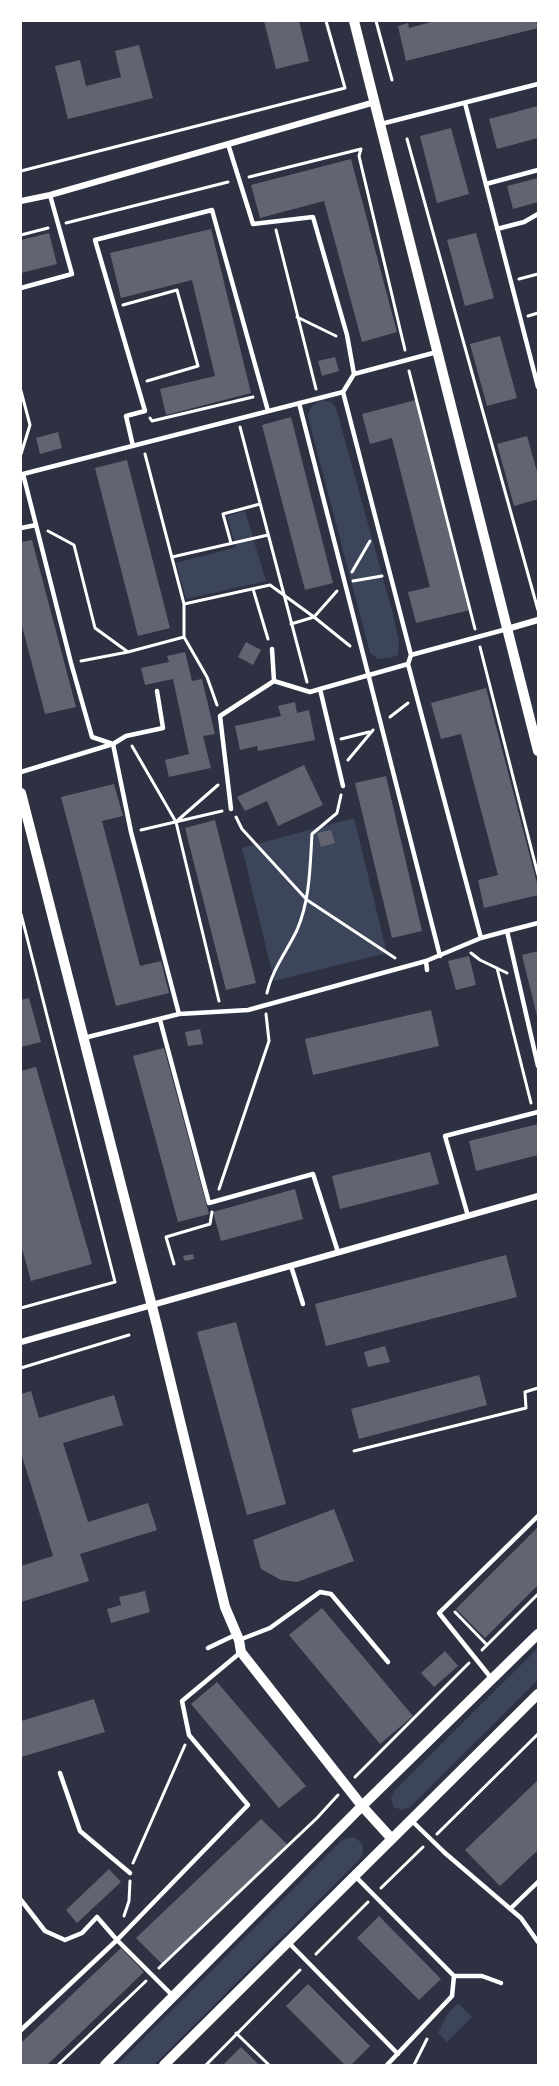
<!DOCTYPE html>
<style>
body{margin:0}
#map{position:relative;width:559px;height:2086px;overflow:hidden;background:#2d3142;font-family:Ubuntu,sans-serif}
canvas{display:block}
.frame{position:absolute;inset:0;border:22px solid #fff;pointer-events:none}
</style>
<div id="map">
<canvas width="559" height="2086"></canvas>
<div class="frame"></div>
</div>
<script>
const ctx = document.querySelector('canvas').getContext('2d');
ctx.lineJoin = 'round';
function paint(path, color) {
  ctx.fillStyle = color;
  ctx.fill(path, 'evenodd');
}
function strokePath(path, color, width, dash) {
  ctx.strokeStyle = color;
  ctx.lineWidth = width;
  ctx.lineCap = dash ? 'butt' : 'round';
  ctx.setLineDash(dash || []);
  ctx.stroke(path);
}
paint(new Path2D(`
 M322,400L331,402L336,408L393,614L399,642L398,655L390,658L378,659L370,653L308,417C309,407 313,404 322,400Z
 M245,511L266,581L186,599L176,563L236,547L227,516Z
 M354,818L387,953L274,981L242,848Z
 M538,1648V1680L410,1807L402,1810L394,1807L391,1799L394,1791Z
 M351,1837C362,1839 367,1849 360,1859L154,2065H117L341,1841Z
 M458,2003L472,2017L447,2042L438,2033L448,2013Z`), '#3c4559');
paint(new Path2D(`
 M264,21H299L309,61L276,69Z
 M435,21H536L538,28L406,61L398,26L408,23L409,28Z
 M139,45L153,98L68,119L55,66L80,60L86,86L121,77L115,51Z
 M538,106V138L497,149L489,119Z
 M451,128L469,194L437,203L420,136Z
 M351,159L397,332L362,342L324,201L260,218L251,185Z
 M538,178V202L513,209L507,186Z
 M211,229L251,393L166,415L160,389L215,376L192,280L121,298L110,253Z
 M49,233L57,264L21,273V240Z
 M476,233L494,298L465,306L447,240Z
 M500,336L517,398L487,406L470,344Z
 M335,357L339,371L322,376L318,361Z
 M416,400L470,610L416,623L408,592L430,587L423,560L392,438L370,444L362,414Z
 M291,417L333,583L305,590L262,425Z
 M58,432L62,448L40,454L36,438Z
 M527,436L538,475V499L514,506L497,444Z
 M127,460L170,628L138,636L95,468Z
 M32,540L76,707L45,714L21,622V542Z
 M246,642L261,650L253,665L238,657Z
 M185,652L192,681L202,679L215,734L203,736L211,768L169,777L165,760L189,754L173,679L145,685L141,668L169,662L167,656Z
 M486,688L538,887V895L484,908L478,880L498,875L461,734L441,739L431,703Z
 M295,702L297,713L309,710L315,740L258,751L257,746L240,750L235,726L281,716L278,706Z
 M304,765L323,805L278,826L267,801L245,811L237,797Z
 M386,776L422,931L392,938L355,783Z
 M114,784L123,816L102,821L140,966L161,961L169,993L116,1006L61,797Z
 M215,820L256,983L226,990L185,828Z
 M331,830L335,843L321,847L317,833Z
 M538,951V1016H537L522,955Z
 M469,956L476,985L456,990L448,961Z
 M29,998L41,1042L21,1047V1000Z
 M431,1010L439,1046L313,1075L305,1039Z
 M200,1029L203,1044L188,1046L185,1032Z
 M164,1048L209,1214L178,1222L133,1056Z
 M36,1067L92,1264L31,1281L21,1245V1071Z
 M538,1124V1155L476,1171L469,1141Z
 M430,1152L439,1184L340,1209L332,1176Z
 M295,1189L303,1219L221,1241L213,1212Z
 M193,1254L194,1259L185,1261L183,1256Z
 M506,1255L517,1297L326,1346L315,1304Z
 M236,1322L286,1504L247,1515L197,1332Z
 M385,1346L390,1362L368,1367L364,1352Z
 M479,1375L487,1405L359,1439L351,1409Z
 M31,1391L39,1418L114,1395L123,1425L63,1443L88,1522L148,1503L157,1530L80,1554L89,1581L21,1602V1566L53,1556L21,1453V1394Z
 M334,1509L354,1561L297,1582L281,1580L261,1569L253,1540Z
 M538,1527V1585L485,1638L456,1609Z
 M145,1591L150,1612L111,1623L107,1609L121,1605L119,1597Z
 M322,1608L413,1716L380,1744L289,1635Z
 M445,1651L458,1666L434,1687L421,1673Z
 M217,1682L306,1786L279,1808L191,1704Z
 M94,1699L105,1732L21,1757V1721Z
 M538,1780V1850L500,1886L465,1850Z
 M261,1819L288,1845L162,1964L136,1938Z
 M109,1869L121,1882L77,1923L66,1910Z
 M379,1916L441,1979L419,2000L357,1938Z
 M121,1948L144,1972L47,2065H21V2043Z
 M308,1984L370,2046L351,2065H345L286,2006Z
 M241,2047L259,2065H223Z`), '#626471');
strokePath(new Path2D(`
 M376,21L392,80
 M407,139L538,610
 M21,171L345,88L326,21
 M249,177L361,149L359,156L405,350
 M66,223L228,182
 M276,230L316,389
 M21,235L48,228
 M519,279L538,274
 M123,305L177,290L198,366L147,381
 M528,316L538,313
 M297,317L336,336
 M409,371L475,629
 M21,391L30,425L21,454
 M150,418L152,421L253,397
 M240,427L307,682
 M145,454L184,604V637
 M48,531L74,545L95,628L128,652
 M231,543L223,514L260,504
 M172,557L268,535
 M352,572L370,541
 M353,581L382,576
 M253,589L268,639
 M184,604L270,585L314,617L350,646
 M291,624L314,617L337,591
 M480,647L538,875
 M81,661L128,652L184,637L207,677L217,705
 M390,717L408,703
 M341,739L369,732
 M132,746L176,822L219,1001
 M348,760L373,730
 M236,817L242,829L307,900L395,958
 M178,820L218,785
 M141,830L222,811
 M21,914L115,1282L21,1308
 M471,953L480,960L507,973
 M497,968L531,1103
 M267,993C272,970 287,951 297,930C310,900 310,867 312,834L337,813L341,795
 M219,1189L269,1041L266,1014
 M174,1264L166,1237L210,1224L212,1212
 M21,1368L129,1335
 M354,1451L526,1408L525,1392L538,1388
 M455,1612L487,1645
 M482,1650L538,1594
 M355,1777L469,1663
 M437,1834L538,1734
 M133,1863L185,1745
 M381,1888L423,1847
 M124,1916L129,1901L130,1881
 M316,1954L368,1902
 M159,1968L317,1818L338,1795
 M236,2033L269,2065
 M58,2065L146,1981
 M206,2065L300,1970
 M414,2065L427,2039`), '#fff', 3);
strokePath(new Path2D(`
 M465,103L538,387
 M381,124L538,84
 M228,144L253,224L313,217L347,335L354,374
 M486,184L538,170
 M497,229L524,222L538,214
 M21,288L72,274L50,195
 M343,392L411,655L507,629
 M299,403L440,956
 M133,446L126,416L145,411L95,240L212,210L268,411
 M23,474L343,392L354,374L437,352
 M21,475L23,474L36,525
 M21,528L36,525L71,663L92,737L113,744L126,736L163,728L157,691
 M272,649L274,681
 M411,655L408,664L481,938
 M21,772L113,744L131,832L179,1014L84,1038
 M343,786L320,689L408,664
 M231,809L220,716L274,681L310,692L320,689
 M538,923L507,931L538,1066
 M426,961L427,970
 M179,1014L248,1010L426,961L481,938L507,931
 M160,1020L209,1203L313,1174L338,1252
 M468,1216L445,1136L538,1112
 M291,1266L303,1304
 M239,1640L270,1628L320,1592L331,1594L388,1662
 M208,1648L235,1635
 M492,1679L439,1613L538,1516
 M60,1773L80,1831L130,1873
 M412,1821L445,1853L521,1918L538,1942
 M356,1877L454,1976L452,1996L387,2065
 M21,1900L45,1931L65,1940L82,1933L97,1917L117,1940L248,1805L189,1735L182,1701L241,1652
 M510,1909L538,1882
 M288,1942L398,2054
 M454,1976H482L501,1983
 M21,2030L117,1940L173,1996`), '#fff', 4.5);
strokePath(new Path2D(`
 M21,201L50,195L375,102
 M507,629L538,620
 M21,1342L538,1196`), '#fff', 6);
strokePath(new Path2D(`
 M354,21L538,751
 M21,793L157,1326L225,1607L239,1640L241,1652L362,1806L391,1838
 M105,2065L362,1806L538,1634
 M164,2065L538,1694`), '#fff', 10);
</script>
